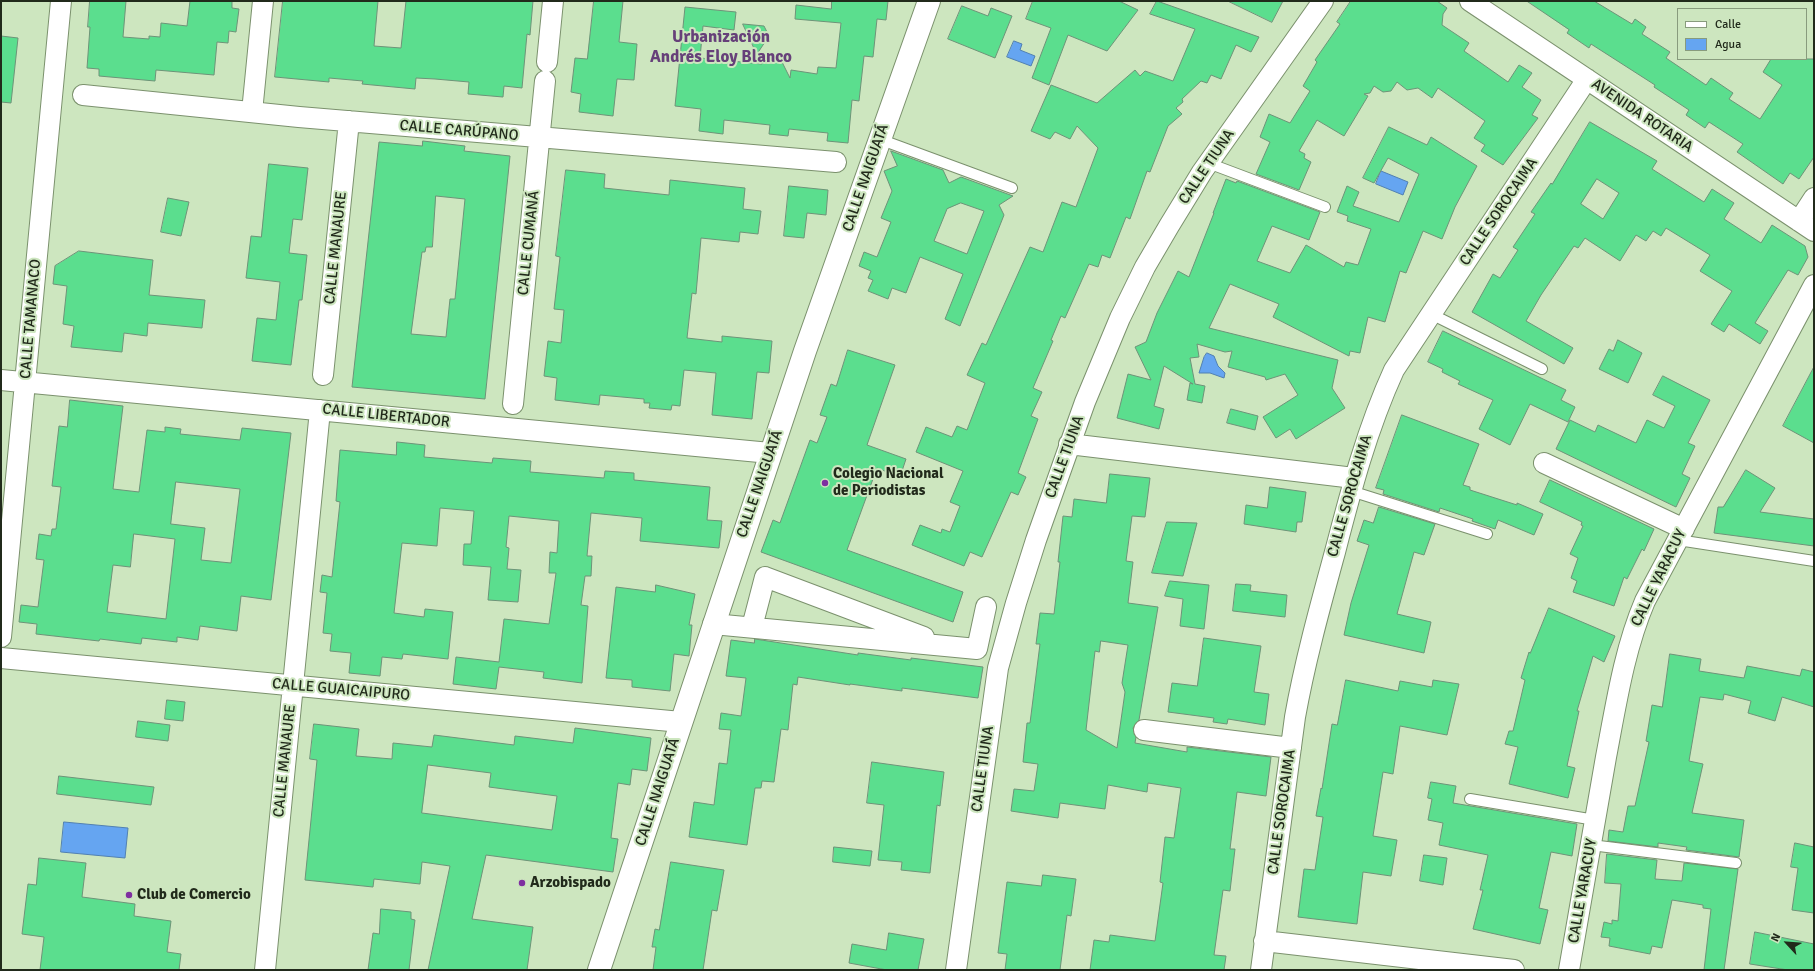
<!DOCTYPE html>
<meta charset="utf-8">
<style>
body{margin:0}
#map{position:relative;width:1815px;height:971px;overflow:hidden;background:#cde6bf;font-family:Signika,sans-serif}
canvas{display:block}
.frame{position:absolute;inset:0;border:2px solid #212a1b;pointer-events:none}
.legend{position:absolute;left:1677px;top:8px;width:130px;height:52px;box-sizing:border-box;background:#cde6bf;border:1px solid #889b7d;margin:0;padding:5px 7px;list-style:none;font-size:12px;color:#212a1b}
.legend li{display:flex;align-items:center;gap:8px;height:20px}
.legend b{width:20px;border:1px solid #889b7d}
.north{position:absolute;left:1767px;top:923px;width:40px;height:40px;-webkit-text-stroke:3px #cde6bf;paint-order:stroke;rotate:296deg;font-size:11px;font-weight:700;line-height:16px;text-align:center;color:#212a1b}
.north::after{content:'';display:block;margin:auto;width:14px;height:18px;background:#212a1b;clip-path:polygon(50% 0,100% 100%,50% 72%,0 100%)}
</style>
<div id="map">
<canvas width="1815" height="971"></canvas>
<div class="frame"></div>
<ul class="legend">
<li><b style="height:5px;background:#fff"></b>Calle</li>
<li><b style="height:11px;background:#65a5f1"></b>Agua</li>
</ul>
<div class="north">N</div>
</div>
<script>
const ctx = document.querySelector('canvas').getContext('2d');
ctx.lineJoin = 'round';
function paint(path, color) {
  ctx.fillStyle = color;
  ctx.fill(path, 'evenodd');
}
function strokePath(path, color, width, dash) {
  ctx.strokeStyle = color;
  ctx.lineWidth = width;
  ctx.lineCap = dash ? 'butt' : 'round';
  ctx.setLineDash(dash || []);
  ctx.stroke(path);
}
function drawText(font, color, halo, rows, align = 'center') {
  ctx.font = font + ' Signika,sans-serif';
  ctx.lineWidth = 4;
  ctx.setLineDash([]);
  ctx.textBaseline = 'middle';
  ctx.strokeStyle = halo;
  ctx.fillStyle = color;
  for (const [text, x, y, turn = 0] of rows) {
    ctx.save();
    ctx.translate(x, y);
    ctx.rotate((+turn || 0) * Math.PI / 180);
    ctx.textAlign = isNaN(turn) ? turn : align;
    if (halo) ctx.strokeText(text, 0, 0);
    ctx.fillText(text, 0, 0);
    ctx.restore();
  }
}
const water = new Path2D(`
 M1014,41L1022,44L1020,50L1035,56L1031,66L1007,57Z
 M1381,171L1408,182L1403,195L1376,184Z
 M1207,353L1214,356L1218,366L1225,373L1224,378L1210,373H1199L1204,357Z
 M64,822L128,828L125,858L61,852Z`);
paint(water, '#65a5f1');
strokePath(water, '#5180b1', 1);
const building = new Path2D(`
 M90,1H126L123,37L149,39V36L160,37L161,23L187,26L190,1H232V8L239,9L236,32L229,31L228,43L217,42L214,75L156,70L155,81L99,76V69L87,68L90,27H88Z
 M283,1H378L374,46L401,48L406,1H533L530,35L527,34L522,88L504,86L503,97L468,94L469,82L435,79L416,78L415,89L362,84L363,81L329,78V82L275,77Z
 M594,1H623L619,42L637,44L634,80L617,79L613,116L579,112L581,94L571,92L575,58L587,59Z
 M832,1H888L886,20L877,19L873,57L864,56L859,101L852,100L848,143L827,141L828,133L789,129L788,136L769,134L770,125L724,120L723,134L699,131L701,109L675,106L685,7L736,12L734,30L703,26L700,58L762,64L759,58L781,60L790,78L791,70L817,74L818,67L836,68L841,23L795,19L796,5L831,9Z
 M1033,1H1119L1138,10L1107,51L1068,35L1049,85L1032,78L1051,28L1026,19Z
 M1157,1L1259,37L1251,52L1236,45L1221,79L1211,75L1207,83L1201,81L1182,99L1183,102L1176,108L1182,114L1168,126L1150,172L1147,171L1130,219L1126,217L1110,258L1102,255L1098,267L1089,264L1065,318L1061,316L1051,340L1053,341L1033,388L1042,392L1031,416L1038,419L1018,473L1026,477L1018,495L1011,492L982,557L970,552L964,566L912,545L920,525L941,533L942,529L950,532L960,506L950,502L963,471L916,452L926,427L952,437L957,426L967,430L985,383L967,375L982,343L986,345L1030,247L1043,252L1062,202L1076,207L1098,148L1077,126L1070,139L1055,132L1050,139L1031,131L1051,85L1097,103L1135,70L1140,76L1145,71L1173,81L1195,29L1150,14Z
 M1228,1H1283L1272,22Z
 M1351,1H1437L1447,8L1443,14L1442,25L1469,43L1464,51L1508,82L1519,65L1532,73L1522,87L1541,100L1532,115L1538,118L1503,165L1481,151L1485,145L1474,138L1485,121L1438,88L1432,98L1418,88L1407,90L1397,82L1391,91L1383,92L1374,86L1370,93L1364,94L1368,96L1344,136L1317,120L1299,151L1305,154L1304,158L1311,162L1299,190L1256,174L1270,142L1260,137L1269,114L1290,123L1310,91L1303,86L1317,62L1315,60L1340,24L1337,22Z
 M1527,1H1594L1632,24L1635,19L1646,27L1642,34L1670,52L1666,58L1706,85L1711,78L1733,93L1729,99L1760,119L1782,85L1763,72L1771,59H1814V157L1799,179L1790,173L1783,184L1737,152L1743,144L1709,122L1705,128L1686,115L1689,110L1654,87L1655,85L1591,44L1589,48L1567,33L1569,30Z
 M962,6L988,16L991,8L1012,16L995,58L948,39Z
 M743,24L764,26L769,36L757,54Z
 M1,36L18,38L11,103L1,102Z
 M1590,122L1657,161L1652,169L1704,202L1712,189L1734,203L1724,219L1761,243L1772,225L1805,246L1808,257L1798,275L1788,270L1755,323L1768,331L1760,344L1729,324L1724,332L1711,324L1732,291L1700,271L1710,255L1666,228L1661,236L1653,231L1646,241L1636,235L1620,261L1585,238L1578,248L1574,246L1541,295L1526,321L1573,348L1564,364L1472,312L1493,274L1500,278L1518,250L1513,247L1535,214L1531,212L1551,183L1552,184ZM1597,179L1619,193L1603,219L1581,204Z
 M1389,127L1427,145L1431,137L1477,166L1455,207L1442,239L1423,231L1406,273L1400,271L1385,322L1368,317L1360,353L1350,351L1349,356L1273,317L1279,304L1230,284L1209,328L1338,360L1332,388L1345,408L1296,439L1290,429L1276,438L1263,417L1298,395L1285,374L1266,380L1265,377L1228,367L1232,351L1225,352L1197,344L1199,357L1190,358L1195,384L1205,386L1202,403L1187,400L1190,383L1193,384L1164,366L1154,406L1164,409L1159,429L1117,418L1128,374L1151,380L1135,347L1146,342L1157,313L1178,271L1189,277L1214,213H1213L1226,179L1236,183L1237,181L1320,212L1309,240L1272,226L1257,261L1290,273L1306,245L1344,267L1346,262L1358,265L1371,229L1347,221L1348,216L1337,212L1347,186L1359,192L1353,206L1399,222L1419,174L1388,158L1374,183L1363,178Z
 M423,141L465,146L464,151L510,156L485,399L352,387L379,142L422,146ZM436,196L465,199L455,299H450L446,337L411,334L422,252H425L426,247H432Z
 M891,151L943,170L949,183L961,177L1013,196L999,205L1004,215L960,326L945,319L963,274L920,257L906,293L892,288L888,299L868,291L873,280L868,278L871,271L859,266L864,252L877,257L891,222L881,218L892,191L884,171L897,166ZM961,203L984,211L967,254L934,241L947,209Z
 M269,164L308,168L302,220L293,219L289,253L307,255L302,300H299L291,365L252,361L257,318L276,320L280,282L246,278L251,236L261,237Z
 M566,170L605,174L604,188L669,195L670,180L745,188L743,209L761,211L758,234L740,232L739,242L701,238L696,294L692,293L687,338L722,342V336L772,341L769,373L757,372L752,419L712,415L716,373L684,370L680,406L672,405L671,410L649,408L650,403H644V399L600,395L599,405L555,400L557,378L544,376L548,341L561,343L564,310L554,309L560,257L556,256Z
 M789,186L828,190L826,215L807,213L804,238L784,236Z
 M168,198L189,202L181,236L161,232Z
 M79,251L153,260L149,295L205,300L202,328L148,323L147,336L124,333L122,352L71,347L74,326L63,324L67,286L53,284L55,266Z
 M1443,331L1566,390L1561,400L1575,407L1568,422L1530,404L1510,445L1479,429L1493,400L1458,384L1460,381L1442,372L1443,369L1428,362Z
 M1618,340L1642,353L1628,383L1599,369L1609,349L1613,351Z
 M848,350L895,365L867,445L906,459L900,477L877,468L847,550L963,592L953,622L761,552L773,520L780,523L810,440L817,443L827,417L820,415L831,384L836,386Z
 M1814,367V443L1783,426Z
 M1663,376L1710,400L1688,443L1695,446L1682,474L1690,478L1676,507L1556,449L1570,420L1595,432L1598,425L1636,443L1647,420L1664,428L1675,406L1653,395Z
 M70,400L123,406L113,489L139,492L147,430L165,432V427L181,429L180,434L240,440L242,428L291,433L271,600L241,596L237,631L200,626L198,640L177,637V642L142,638L141,644L100,639L99,641L36,634L37,624L19,622L21,605L38,607L44,560L36,559L39,534L51,536L52,529H56L61,487L52,486L59,426L67,427ZM176,482L240,489L231,563L201,560L205,528L171,524ZM134,534L175,539L166,619L107,612L113,565L130,567Z
 M1231,409L1258,416L1255,430L1227,423Z
 M1402,415L1479,444L1463,485L1470,487V490L1517,505V503L1543,514L1534,535L1498,520L1495,529L1472,521L1473,519L1440,508L1439,512L1383,494L1384,490L1376,488Z
 M397,442L425,445L424,457L492,463L493,458L531,461L530,472L604,478L605,471L634,473V480L710,487L707,520L722,521L719,548L640,541L642,518L591,513L587,556H592L591,576H585L581,605L588,606L582,683L543,678L544,672L499,667L496,689L453,684L456,657L499,662L504,619L549,624L556,573H549L550,552L557,553L559,521L509,516L506,547L509,548L507,569L521,570L518,602L488,600L491,567L463,565L464,544H471L474,511L440,508L437,546L402,543L394,613L424,617L425,609L453,612L448,659L403,654L402,659L382,657L380,676L349,673L351,653L330,651L332,634L323,633L327,593L320,592L322,575L332,577L340,502L336,501L340,450L396,455Z
 M1746,470L1775,488L1760,512L1814,519V546L1714,533L1718,507H1723Z
 M1110,474L1150,478L1145,517L1132,516L1126,561L1133,562L1128,603L1158,607L1139,720L1133,728L1136,737L1135,743L1187,752V747L1271,757L1266,796L1237,792L1230,849H1235L1230,891L1223,890L1214,955L1226,956L1224,970H1090L1094,940L1109,942L1110,935L1155,941L1163,883L1160,882L1165,837L1174,838L1181,788L1148,783L1147,792L1108,785L1105,809L1060,803L1058,818L1011,811L1014,789L1034,791L1038,764L1023,762L1027,723H1030L1040,644H1036L1040,613L1054,614L1060,562H1058L1063,516L1072,517L1074,499L1106,503ZM1101,641L1128,645L1122,683L1125,692L1117,748L1086,730L1095,651L1099,652Z
 M1550,480L1654,529L1644,551L1642,549L1627,579L1624,577L1614,606L1573,592L1577,581L1571,578L1578,558L1570,554L1583,526L1581,525L1582,522L1540,502Z
 M1270,487L1306,492L1302,522H1297L1296,532L1244,524L1246,505L1267,508Z
 M1379,507L1435,524L1424,555L1414,552L1397,614L1431,622L1424,653L1344,635L1351,603L1369,545L1357,541L1364,520L1373,523Z
 M1167,522L1197,523L1183,576L1152,573Z
 M1170,581L1209,585L1204,629L1180,626L1183,599L1165,596Z
 M1236,584L1251,585L1250,591L1287,595L1285,617L1233,611Z
 M656,585L695,594L689,625H692L689,656L674,654L670,691L632,687V680L606,678L616,587L655,592Z
 M1549,608L1615,636L1604,662L1593,656L1577,711H1579L1567,766L1575,768L1568,798L1509,784L1518,747L1505,744L1509,731H1513L1525,680L1521,678L1529,652L1530,653Z
 M1204,638L1261,646L1254,692L1269,694L1265,725L1228,719L1227,724L1213,722L1214,718L1168,712L1172,683L1197,686Z
 M755,639L858,655V653L911,660V658L983,667L978,698L902,688V691L850,684V685L798,677L797,685L793,684L788,730L781,729L774,782L762,781L761,788H755L747,845L689,837L694,802L714,805L719,763L727,764L731,730L719,729L721,713L741,716L746,678L726,676L731,640L754,643Z
 M1670,654L1701,659L1699,671L1744,678L1747,666L1800,676L1802,669L1814,672V707L1782,697L1775,721L1748,713L1751,701L1724,694L1723,700L1700,697L1689,761L1703,764L1692,813L1744,820L1739,857L1686,850L1687,847L1658,843V847L1608,841L1609,830L1623,832L1628,806H1635L1649,742L1646,741L1652,705L1662,707Z
 M1346,680L1398,691L1400,681L1432,687L1433,680L1459,684L1447,735L1400,726L1393,774L1383,772L1373,836L1397,840L1391,876L1363,872L1357,924L1298,917L1304,869L1315,870L1323,817L1316,816L1321,788L1322,789L1332,724L1337,725Z
 M167,700L185,702L183,721L165,719Z
 M138,721L170,725L168,741L136,737Z
 M314,724L359,729L356,756L392,759L393,743L432,747L434,735L514,745L515,736L573,743L575,728L651,738L647,771L632,769L630,785L618,783L611,838L618,839L613,872L486,855L472,919L533,927L527,970H428L450,866L422,862L420,884L374,879L373,887L305,880L317,760L310,759ZM428,765L491,773L489,787L557,796L552,830L422,813Z
 M872,762L944,772L940,806L937,805L930,873L901,870L902,862L878,860L884,805L867,803Z
 M59,776L154,787L151,805L57,794Z
 M1431,782L1456,786L1453,803L1577,824L1572,856L1551,852L1539,908L1548,910L1540,944L1473,929L1483,890H1480L1488,855L1439,845L1443,823L1428,820L1432,799L1428,798Z
 M1795,843L1814,847V913L1792,910L1798,868L1791,867Z
 M834,847L872,851L870,866L833,862Z
 M1607,854L1657,860L1655,879L1682,881L1684,863L1738,869L1724,970H1704L1711,909L1703,908V905L1672,900L1662,948L1652,946L1650,954L1609,946L1610,938L1601,937L1604,922L1612,924V920L1618,921L1621,884L1605,883Z
 M1424,855L1447,858L1443,885L1420,881Z
 M39,858L86,863L82,897L135,904L134,916L171,921L167,952L181,954L179,970H40L44,937L22,934L28,884L36,885Z
 M671,862L724,870L717,911L712,910L703,970H653L656,947H652L655,929L659,930Z
 M1043,875L1076,879L1071,916L1067,915L1060,970H1005L1007,954L998,953L1007,882L1041,886Z
 M381,909L411,912V919L415,920L409,970H368L373,933L379,934Z
 M1755,932L1814,944V970H1788L1750,964Z
 M889,933L924,939L918,970H887L849,963L852,944L886,950Z`);
paint(building, '#5bde8e');
strokePath(building, '#6d9378', 1);
const service = new Path2D(`
 M879,139L1012,188
 M1208,163L1325,207
 M1431,314L1542,369
 M1351,491L1487,534
 M1678,540L1814,561
 M1470,799L1595,820
 M1591,845L1736,863`);
const minor = new Path2D(`
 M1470,1L1814,231
 M547,62L553,1
 M83,95L299,117L836,162
 M252,112L263,1
 M1799,221L1814,198
 M323,375L349,121
 M1,380L770,453
 M513,404L545,81
 M1069,444L1354,478
 M1544,463L1684,529
 M713,624L977,649L986,607
 M752,627L765,577L924,637
 M1,637L61,1
 M1,658L681,722
 M1144,730L1291,748
 M1264,941L1514,970
 M265,970L320,410
 M956,970L998,668L1016,603L1036,540L1085,402L1120,318L1145,267L1169,226L1202,172L1323,1
 M1261,970L1295,717C1305,661 1320,607 1335,552C1351,490 1367,429 1394,370L1587,79
 M1569,970C1581,899 1593,828 1606,757C1616,705 1624,650 1645,601L1814,285`);
const tertiary = new Path2D(`
 M599,970L805,351L929,1`);
strokePath(service, '#7b916d', 12);
strokePath(minor, '#7b916d', 22);
strokePath(tertiary, '#7b916d', 24);
strokePath(service, '#fff', 10);
strokePath(minor, '#fff', 20);
strokePath(tertiary, '#fff', 22);
for (const [x, y, r, color] of [
 [825,483,4,"#7e2fa0"],
 [522,883,4,"#7e2fa0"],
 [129,895,4,"#7e2fa0"]
]) {
  const dot = new Path2D();
  dot.arc(x, y, r, 0, 2 * Math.PI);
  ctx.fillStyle = color;
  ctx.fill(dot);
  strokePath(dot, '#cde6bf', 1.5);
}
drawText('15px', '#212a1b', '#cde6bf', [
 ["AVENIDA ROTARIA",1642,116,34],
 ["CALLE CARÚPANO",459,131,5],
 ["CALLE TIUNA",1207,167,-56],
 ["CALLE NAIGUATÁ",866,178,-71],
 ["CALLE SOROCAIMA",1499,212,-56],
 ["CALLE CUMANÁ",529,243,-84],
 ["CALLE MANAURE",336,248,-84],
 ["CALLE TAMANACO",31,319,-85],
 ["CALLE LIBERTADOR",386,416,6],
 ["CALLE TIUNA",1065,457,-70],
 ["CALLE NAIGUATÁ",760,484,-71],
 ["CALLE SOROCAIMA",1350,496,-74],
 ["CALLE YARACUY",1659,578,-64],
 ["CALLE GUAICAIPURO",341,690,5],
 ["CALLE MANAURE",285,761,-84],
 ["CALLE TIUNA",983,769,-82],
 ["CALLE NAIGUATÁ",658,792,-72],
 ["CALLE SOROCAIMA",1282,812,-82],
 ["CALLE YARACUY",1583,891,-80]
]);
drawText('bold 15px', '#212a1b', '#cde6bf', [
 ["Colegio Nacional",833,474],
 ["de Periodistas",833,491],
 ["Arzobispado",530,883],
 ["Club de Comercio",137,895]
], 'left');
drawText('bold 17px', '#664079', '#cde6bf', [
 ["Urbanización",721,38],
 ["Andrés Eloy Blanco",721,58]
]);
</script>
